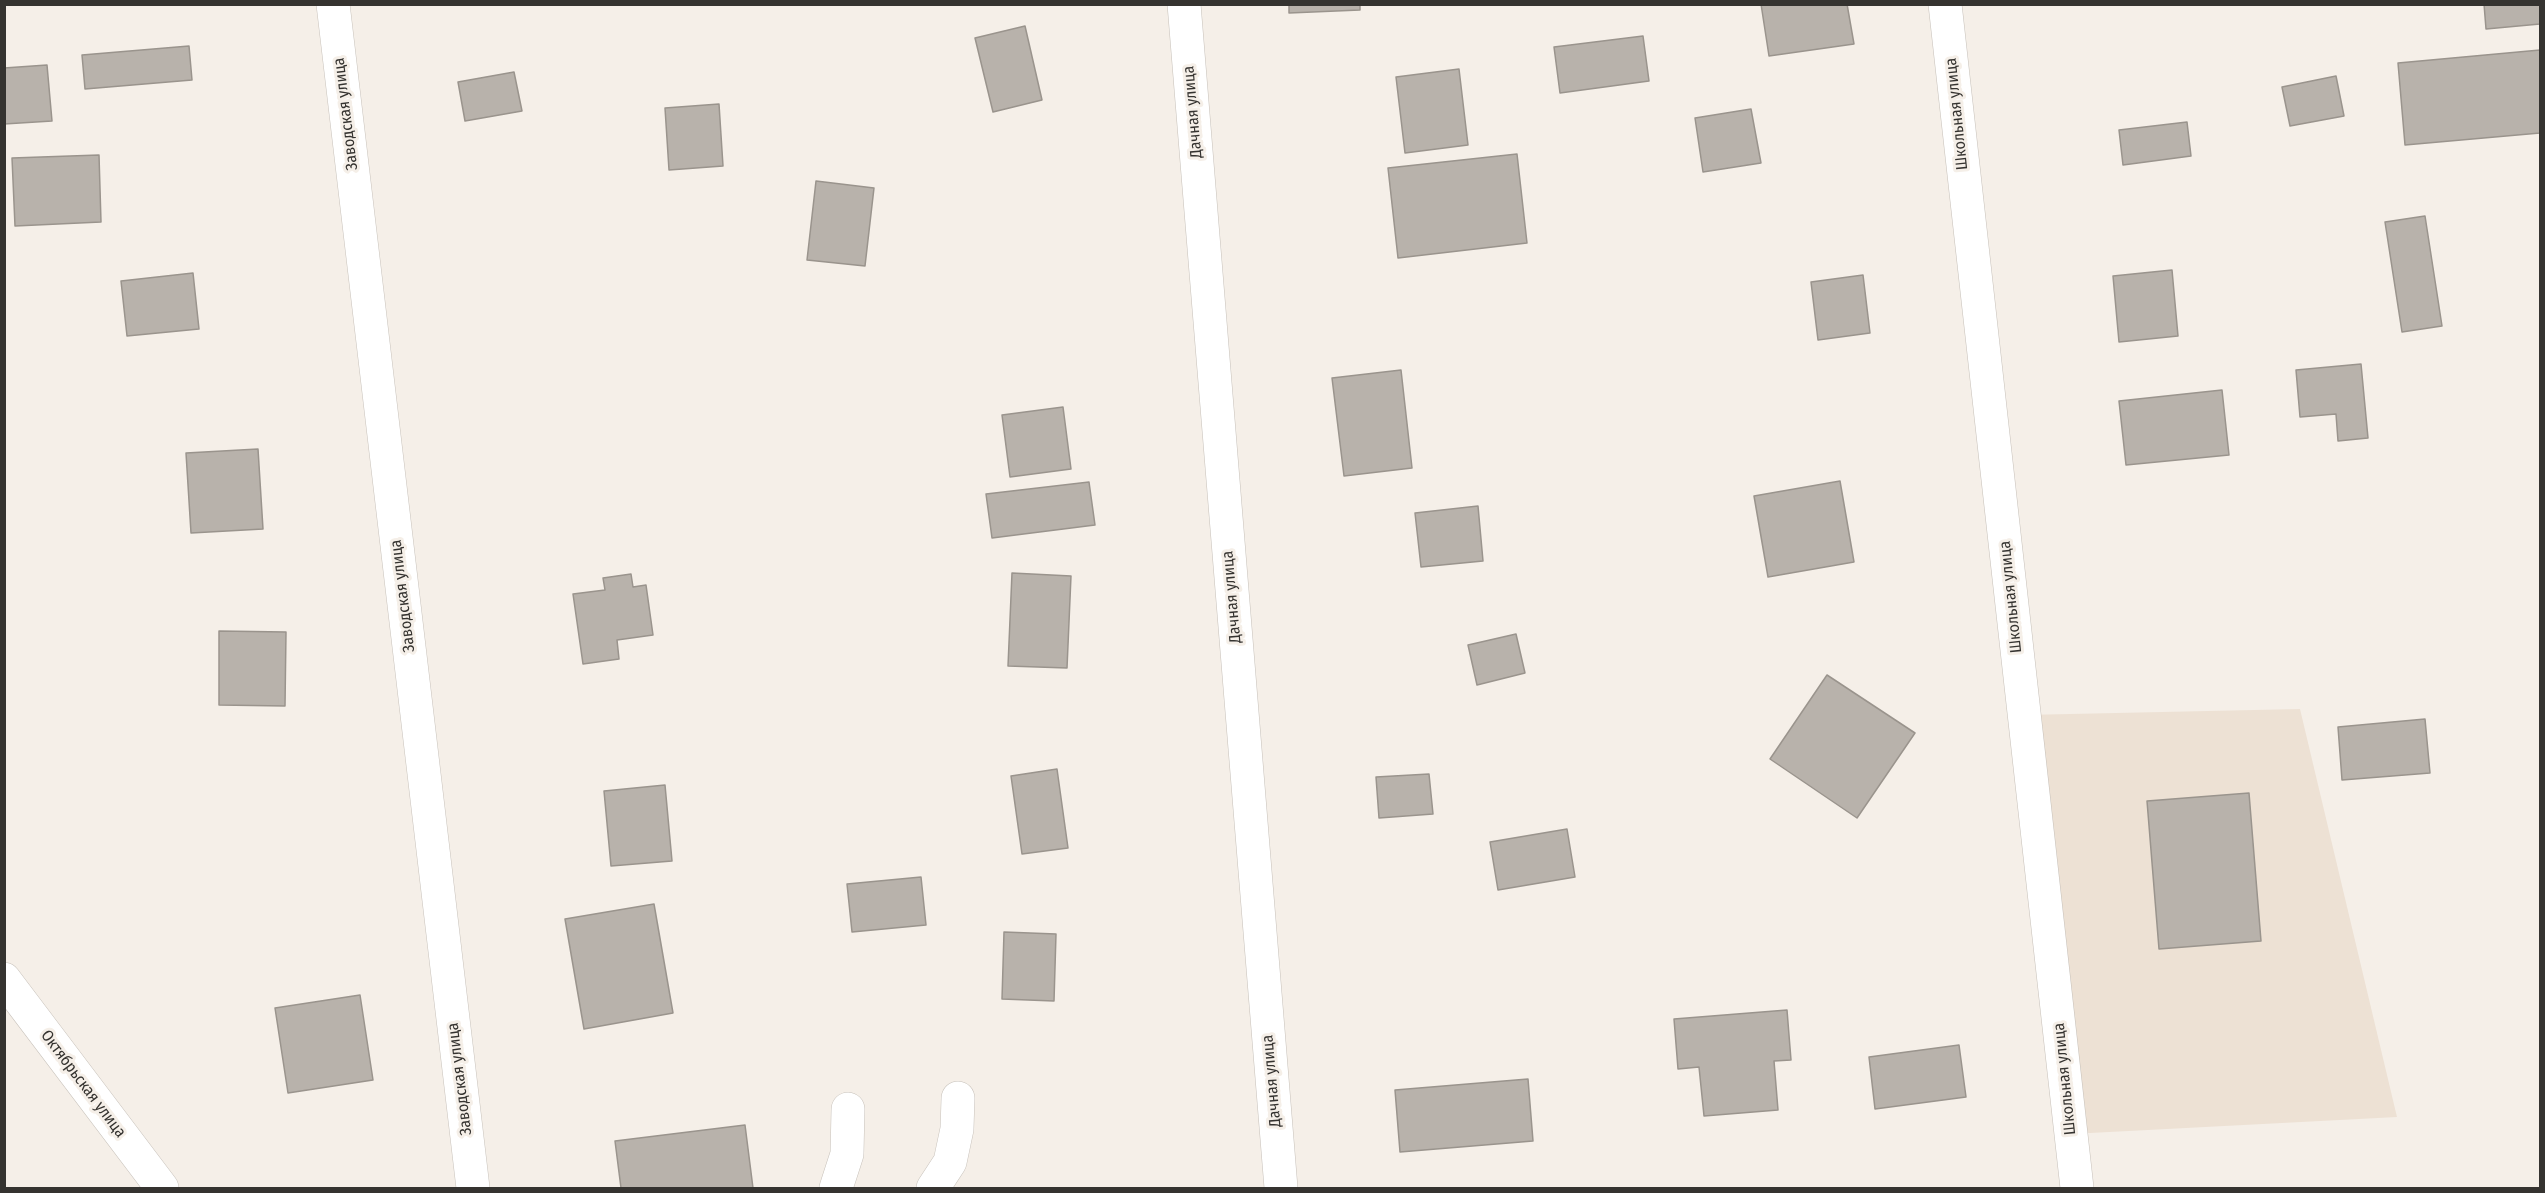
<!DOCTYPE html>
<meta charset="utf-8">
<style>
body{margin:0}
#map{position:relative;width:2545px;height:1193px;overflow:hidden;background:#f5efe8;font-family:"Fira Sans Condensed",sans-serif}
canvas{display:block}
.frame{position:absolute;inset:0;border:6px solid #353330;pointer-events:none}
</style>
<div id="map">
<canvas width="2545" height="1193"></canvas>
<div class="frame"></div>
</div>
<script>
const ctx = document.querySelector('canvas').getContext('2d');
ctx.lineJoin = 'round';
function paint(path, color) {
  ctx.fillStyle = color;
  ctx.fill(path, 'evenodd');
}
function strokePath(path, color, width, dash) {
  ctx.strokeStyle = color;
  ctx.lineWidth = width;
  ctx.lineCap = dash ? 'butt' : 'round';
  ctx.setLineDash(dash || []);
  ctx.stroke(path);
}
function drawText(font, color, halo, rows, align = 'center') {
  ctx.font = font + ' "Fira Sans Condensed",sans-serif';
  ctx.lineWidth = 6;
  ctx.setLineDash([]);
  ctx.textBaseline = 'middle';
  ctx.strokeStyle = halo;
  ctx.fillStyle = color;
  for (const [text, x, y, turn = 0] of rows) {
    ctx.save();
    ctx.translate(x, y);
    ctx.rotate((+turn || 0) * Math.PI / 180);
    ctx.textAlign = isNaN(turn) ? turn : align;
    if (halo) ctx.strokeText(text, 0, 0);
    ctx.fillText(text, 0, 0);
    ctx.restore();
  }
}
paint(new Path2D(`
 M2300,709L2397,1117L2071,1134L2024,715Z`), '#ede1d4');
const building = new Path2D(`
 M1289,4H1360V10L1289,13Z
 M1761,4H1847L1854,44L1769,56Z
 M2484,4H2540V24L2486,29Z
 M1025,26L1042,100L993,112L975,38Z
 M1643,36L1649,81L1560,93L1554,47Z
 M189,46L192,80L85,89L82,55Z
 M2540,50V133L2405,145L2398,63Z
 M47,65L52,121L4,124V68Z
 M1459,69L1468,145L1405,153L1396,77Z
 M514,72L522,111L465,121L458,82Z
 M2336,76L2344,116L2290,126L2282,87Z
 M719,104L723,166L669,170L665,108Z
 M1751,109L1761,163L1703,172L1695,118Z
 M2187,122L2191,156L2123,165L2119,130Z
 M1517,154L1527,243L1398,258L1388,168Z
 M99,155L101,222L15,226L12,158Z
 M816,181L874,188L865,266L807,260Z
 M2425,216L2442,326L2402,332L2385,222Z
 M2172,270L2178,336L2119,342L2113,276Z
 M193,273L199,329L127,336L121,281Z
 M1863,275L1870,333L1818,340L1811,282Z
 M2361,364L2368,438L2338,441L2336,414L2300,417L2296,370Z
 M1401,370L1412,468L1344,476L1332,378Z
 M2222,390L2229,455L2126,465L2119,401Z
 M1063,407L1071,469L1010,477L1002,415Z
 M258,449L263,529L191,533L186,453Z
 M1840,481L1854,562L1768,577L1754,496Z
 M1089,482L1095,525L992,538L986,494Z
 M1478,506L1483,561L1421,567L1415,513Z
 M1012,573L1071,576L1067,668L1008,666Z
 M631,574L633,587L646,585L653,635L617,640L619,659L583,664L573,594L605,590L603,578Z
 M219,631L286,632L285,706L219,705Z
 M1516,634L1525,673L1477,685L1468,645Z
 M1827,675L1915,733L1857,818L1770,759Z
 M2425,719L2430,773L2342,780L2338,727Z
 M1057,769L1068,848L1022,854L1011,776Z
 M1429,774L1433,814L1379,818L1376,777Z
 M665,785L672,861L611,866L604,791Z
 M2249,793L2261,941L2159,949L2147,801Z
 M1567,829L1575,877L1498,890L1490,842Z
 M921,877L926,925L852,932L847,884Z
 M654,904L673,1013L584,1029L565,919Z
 M1004,932L1056,934L1054,1001L1002,999Z
 M360,995L373,1080L288,1093L275,1008Z
 M1787,1010L1791,1060L1774,1061L1778,1110L1704,1116L1699,1067L1678,1069L1674,1019Z
 M1959,1045L1966,1097L1875,1109L1869,1057Z
 M1528,1079L1533,1141L1400,1152L1395,1090Z
 M745,1125L753,1188H621L615,1141Z`);
paint(building, '#b8b2ab');
strokePath(building, '#9a948d', 1.5);
const minor = new Path2D(`
 M333,4L473,1188
 M1184,4L1281,1188
 M1945,4L2077,1188
 M4,979L162,1188
 M836,1188L847,1154L848,1109
 M933,1188L950,1162L957,1129L958,1098`);
strokePath(minor, '#c7c1ba', 34);
strokePath(minor, '#fff', 33);
drawText('16px', '#353330', '#f5efe8', [
 ["Дачная улица",1193,112,-95],
 ["Заводская улица",346,114,-97],
 ["Школьная улица",1957,114,-96],
 ["Заводская улица",403,596,-97],
 ["Дачная улица",1232,597,-95],
 ["Школьная улица",2011,597,-96],
 ["Заводская улица",460,1079,-97],
 ["Школьная улица",2065,1079,-96],
 ["Дачная улица",1272,1081,-95],
 ["Октябрьская улица",83,1084,53]
]);
</script>
